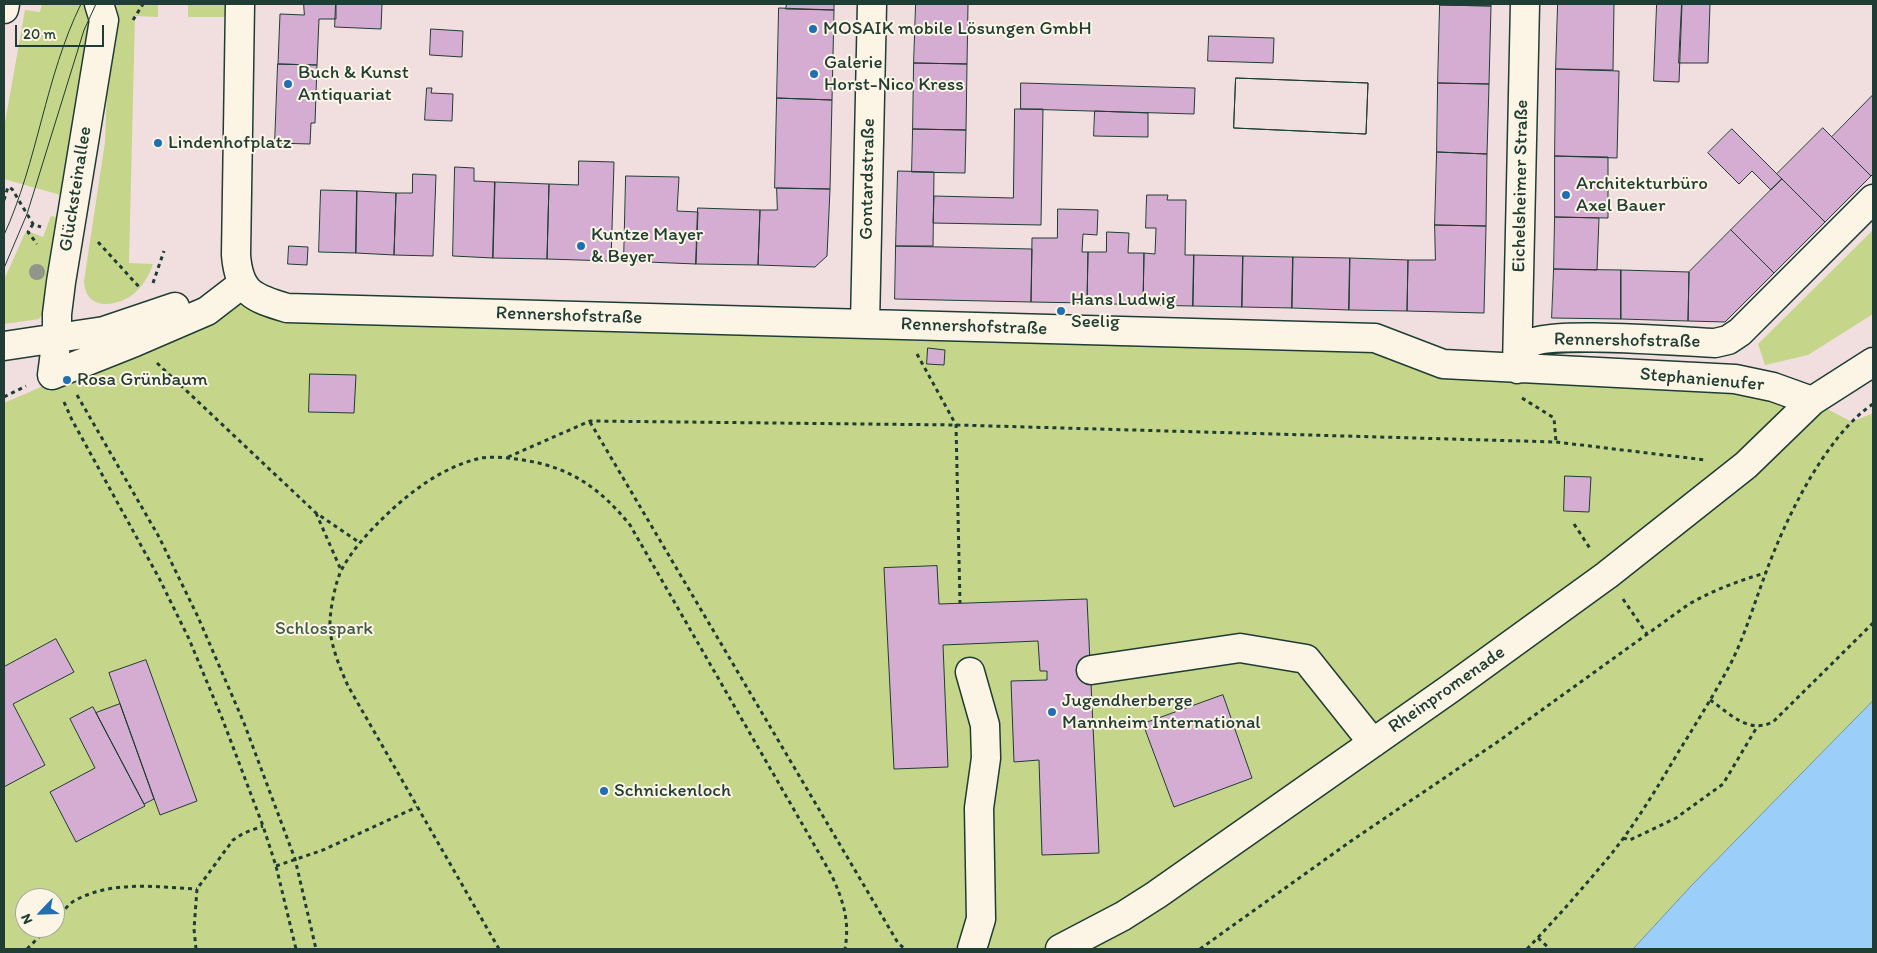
<!DOCTYPE html>
<meta charset="utf-8">
<style>
body{margin:0}
#map{position:relative;width:1877px;height:953px;overflow:hidden;background:#f1dfdf;font-family:Itim,sans-serif}
canvas{display:block}
.frame{position:absolute;inset:0;border:5px solid #1f3d34;pointer-events:none}
.north{position:absolute;left:15px;top:888px;width:50px;height:50px;box-sizing:border-box;background:#fcf5e5;border:1px solid #a4ab9e;border-radius:50%;rotate:246deg;font-size:14px;font-weight:700;line-height:20px;text-align:center;color:#1f3d34}
.north::after{content:'';display:block;margin:auto;width:18px;height:22px;background:#1f6fb2;clip-path:polygon(50% 0,100% 100%,50% 72%,0 100%)}
.scale{position:absolute;left:15px;top:25px;width:89px;height:22px;box-sizing:border-box;border:2px solid #1f3d34;border-top:0;padding-left:6px;font-size:15px;line-height:18px;white-space:nowrap;color:#1f3d34;-webkit-text-stroke:4px #fcf5e5;paint-order:stroke}
</style>
<div id="map">
<canvas width="1877" height="953"></canvas>
<div class="frame"></div>
<div class="north">N</div>
<div class="scale">20 m</div>
</div>
<script>
const ctx = document.querySelector('canvas').getContext('2d');
ctx.lineJoin = 'round';
function paint(path, color) {
  ctx.fillStyle = color;
  ctx.fill(path, 'evenodd');
}
function strokePath(path, color, width, dash) {
  ctx.strokeStyle = color;
  ctx.lineWidth = width;
  ctx.lineCap = dash ? 'butt' : 'round';
  ctx.setLineDash(dash || []);
  ctx.stroke(path);
}
function drawText(font, color, halo, rows, align = 'center') {
  ctx.font = font + ' Itim,sans-serif';
  ctx.lineWidth = 4;
  ctx.setLineDash([]);
  ctx.textBaseline = 'middle';
  ctx.strokeStyle = halo;
  ctx.fillStyle = color;
  for (const [text, x, y, turn = 0] of rows) {
    ctx.save();
    ctx.translate(x, y);
    ctx.rotate((+turn || 0) * Math.PI / 180);
    ctx.textAlign = isNaN(turn) ? turn : align;
    if (halo) ctx.strokeText(text, 0, 0);
    ctx.fillText(text, 0, 0);
    ctx.restore();
  }
}
paint(new Path2D(`
 M42,4H85L92,29L64,196L4,179V128L25,10L40,12Z
 M110,4H158V17L135,16L129,263L153,264C149,276 142,288 131,296C112,308 85,309 84,281L105,142L107,88L114,19Z
 M188,4H227L228,17H188Z
 M51,216L66,218L45,311L39,319L4,324V280L25,233L30,232L43,237Z
 M1873,230V314L1808,355L1765,365L1758,344Z
 M262,301L1375,338L1517,369L1812,401L1852,422L1873,413V701L1691,886L1633,949H4V403L232,304ZM25,898H55V928H25Z`), '#c5d68a');
const water = new Path2D(`
 M1873,701V949H1633L1691,886Z`);
paint(water, '#9bcff9');
strokePath(water, '#6995aa', 1);
const building = new Path2D(`
 M304,4H336V19H319L317,65L278,64L280,14L304,15Z
 M336,4H382L381,29L335,27Z
 M787,4H834V10L786,9Z
 M916,4H968L967,64L914,63Z
 M1440,4H1491V6L1440,5Z
 M1558,4H1614L1613,70L1556,69Z
 M1657,4H1682L1679,82L1654,81Z
 M1682,4H1710L1708,63H1679Z
 M1440,5L1491,6L1489,84L1438,83Z
 M779,8L834,10L832,100L777,98Z
 M431,29L463,31L462,57L430,55Z
 M1209,36L1274,38L1273,63L1208,61Z
 M914,63L967,64L966,130L913,129Z
 M278,64L317,65L315,123H311L310,144L275,143Z
 M1556,69L1619,71L1617,158L1555,156Z
 M1236,78L1368,83L1366,134L1234,128Z
 M1236,78L1368,83L1366,134L1234,128Z
 M1021,83L1195,88L1194,114L1021,109Z
 M1438,83L1489,84L1487,154L1437,152Z
 M427,88H432L431,93L453,94L452,121L425,120Z
 M1873,95V174L1871,176L1832,137Z
 M777,98L832,100L830,189L775,188Z
 M1015,109H1043L1041,225L933,223L934,196L1013,198Z
 M1095,111L1148,113V137L1094,136Z
 M1823,128L1871,176L1825,222L1777,174Z
 M913,129L966,130L965,173L912,172Z
 M1732,129L1782,179L1771,190L1752,171L1739,184L1708,153Z
 M1437,152L1487,154L1486,226L1435,225Z
 M1555,156L1608,157V218L1555,217Z
 M579,161L614,162L611,261L547,259L549,184L578,185Z
 M455,167L474,168V181L495,182L493,258L453,256Z
 M898,171L934,172L933,246H896Z
 M413,174L436,175L433,256L394,255L396,193H412Z
 M626,176L679,177L677,211L698,212L696,264L624,261Z
 M1782,179L1825,222L1774,273L1731,230Z
 M495,182L549,184L547,259L493,258Z
 M777,188L830,189L827,256L815,267L758,265L760,210H777Z
 M321,190L357,191L356,253L319,252Z
 M357,191L396,193L394,255L356,253Z
 M1147,195H1168L1167,200H1186L1185,255H1194L1193,306L1143,305L1144,253L1155,254L1156,228H1146Z
 M698,208L760,210L758,265L696,264Z
 M1058,209L1098,210L1097,235L1083,234L1082,252H1088L1087,303L1031,302L1032,238H1057Z
 M1555,217L1599,218L1597,270L1554,269Z
 M1435,225L1486,226L1484,313L1407,311L1408,260H1435Z
 M1731,230L1774,273L1725,322L1688,321L1689,272Z
 M1107,232L1129,233L1128,253H1144L1143,305L1087,303L1088,252H1106Z
 M289,246L308,247L307,265L288,264Z
 M896,246L1032,249L1031,302L895,299Z
 M1194,255L1243,256L1242,307L1193,306Z
 M1243,256L1293,257L1292,308L1242,307Z
 M1293,257L1350,258L1349,310L1292,308Z
 M1350,258L1408,260L1407,311L1349,310Z
 M1554,269L1621,270V319L1552,318Z
 M1621,270L1689,272L1688,321L1621,319Z
 M928,348L945,350L944,365L927,364Z
 M310,374L356,375L354,413L309,412Z
 M1565,476L1591,477L1589,512L1564,511Z
 M937,566L939,604L1087,599L1099,853L1042,855L1039,760L1014,762L1011,681L1047,680V671H1040L1038,641L943,645L948,767L894,769L884,568Z
 M56,639L74,672L13,704L45,765L4,787V667Z
 M146,660L197,801L160,815L109,673Z
 M1223,695L1252,778L1174,807L1143,724Z
 M120,704L154,799L144,804L96,713Z
 M93,707L145,806L76,842L50,792L95,768L70,719Z`);
paint(building, '#d6add2');
strokePath(building, '#1f3d34', 1);
const minor = new Path2D(`
 M99,4L104,20L61,282L57,314V337L52,375L135,342L207,311L242,284
 M240,4L236,255C239,293 253,298 287,308L1375,338L1443,364L1735,379L1773,387L1812,401
 M4,9L5,4
 M865,324L872,4
 M4,346L104,331L175,307
 M1517,367L1525,4
 M1517,369C1520,362 1523,350 1528,345C1544,330 1686,342 1715,343L1728,340L1740,332L1873,199
 M1091,670L1240,648L1306,659L1373,743
 M970,672L985,725L986,758L979,808L981,919L972,949
 M1060,949L1123,916L1156,895L1451,688L1607,575L1746,465L1812,401L1873,362`);
strokePath(minor, '#1f3d34', 31);
strokePath(new Path2D(`
 M133,20L143,4
 M4,200L8,187L12,189L33,224L41,227
 M33,224L28,232L37,244
 M98,242L141,289
 M153,283L164,251
 M917,354L956,425L960,603
 M157,363L316,513L360,543
 M77,395L159,537L198,617L244,723L295,859L316,949
 M4,397L26,386
 M1522,398L1554,418L1556,442
 M64,402L72,420L159,578L189,639L222,718L263,826L276,866L296,949
 M590,422L898,943L905,949
 M508,457L590,421L956,425L1556,442L1706,460
 M316,513L341,570
 M1574,524L1591,550
 M1623,599L1647,634
 M1710,700C1731,714 1747,734 1773,722L1873,623
 M1623,838L1630,840L1676,818L1723,784L1757,727
 M276,866L323,850L417,807
 M55,921C61,915 67,905 74,901C112,880 156,887 197,889
 M1538,938L1550,949
 M27,949L48,928
 M196,949L194,929L197,889L233,840L244,833L263,826
 M499,949L348,686C340,668 332,649 330,629C329,614 335,582 342,569C351,552 366,535 379,522C407,494 441,467 481,458C494,456 509,458 523,460C570,467 600,488 630,525L831,874C843,900 850,920 845,949
 M1200,949L1351,841L1496,743L1689,604C1714,590 1738,581 1765,573
 M1527,949C1555,920 1582,889 1608,858C1635,825 1657,788 1679,751C1697,722 1715,693 1731,663C1745,635 1754,604 1765,575C1784,522 1825,436 1873,404`), '#1f3d34', 3, [4, 4]);
strokePath(minor, '#fcf5e5', 28);
strokePath(new Path2D(`
 M4,235C38,161 45,77 81,4
 M4,268L27,214L84,30L96,4`), '#1f3d34', 1);
ctx.fillStyle = '#90978a';
for (const [x, y] of [
 [37,272]
]) {
  ctx.beginPath();
  ctx.arc(x, y, 8, 0, 2 * Math.PI);
  ctx.fill();
}
for (const [x, y, r, color] of [
 [813,29,5,"#1f6fb2"],
 [814,74,5,"#1f6fb2"],
 [288,84,5,"#1f6fb2"],
 [158,143,5,"#1f6fb2"],
 [1566,195,5,"#1f6fb2"],
 [581,246,5,"#1f6fb2"],
 [1061,311,5,"#1f6fb2"],
 [67,380,5,"#1f6fb2"],
 [1052,712,5,"#1f6fb2"],
 [604,791,5,"#1f6fb2"]
]) {
  const dot = new Path2D();
  dot.arc(x, y, r, 0, 2 * Math.PI);
  ctx.fillStyle = color;
  ctx.fill(dot);
  strokePath(dot, '#fcf5e5', 2);
}
drawText('19px', '#1f3d34', '#fcf5e5', [
 ["MOSAIK mobile Lösungen GmbH",823,29],
 ["Galerie",824,63],
 ["Horst-Nico Kress",824,85],
 ["Buch & Kunst",298,73],
 ["Antiquariat",298,95],
 ["Lindenhofplatz",168,143],
 ["Architekturbüro",1576,184],
 ["Axel Bauer",1576,206],
 ["Kuntze Mayer",591,235],
 ["& Beyer",591,257],
 ["Hans Ludwig",1071,300],
 ["Seelig",1071,322],
 ["Rosa Grünbaum",77,380],
 ["Jugendherberge",1062,701],
 ["Mannheim International",1062,723],
 ["Schnickenloch",614,791]
], 'left');
drawText('19px', '#1f3d34', '#fcf5e5', [
 ["Gontardstraße",868,179,-89],
 ["Eichelsheimer Straße",1521,186,-89],
 ["Glücksteinallee",76,189,-81],
 ["Rennershofstraße",569,316,2],
 ["Rennershofstraße",974,327,2],
 ["Rennershofstraße",1627,341,1],
 ["Stephanienufer",1702,380,5],
 ["Rheinpromenade",1447,690,-35]
]);
drawText('19px', '#405c45', '#fcf5e5', [
 ["Schlosspark",324,629]
]);
</script>
